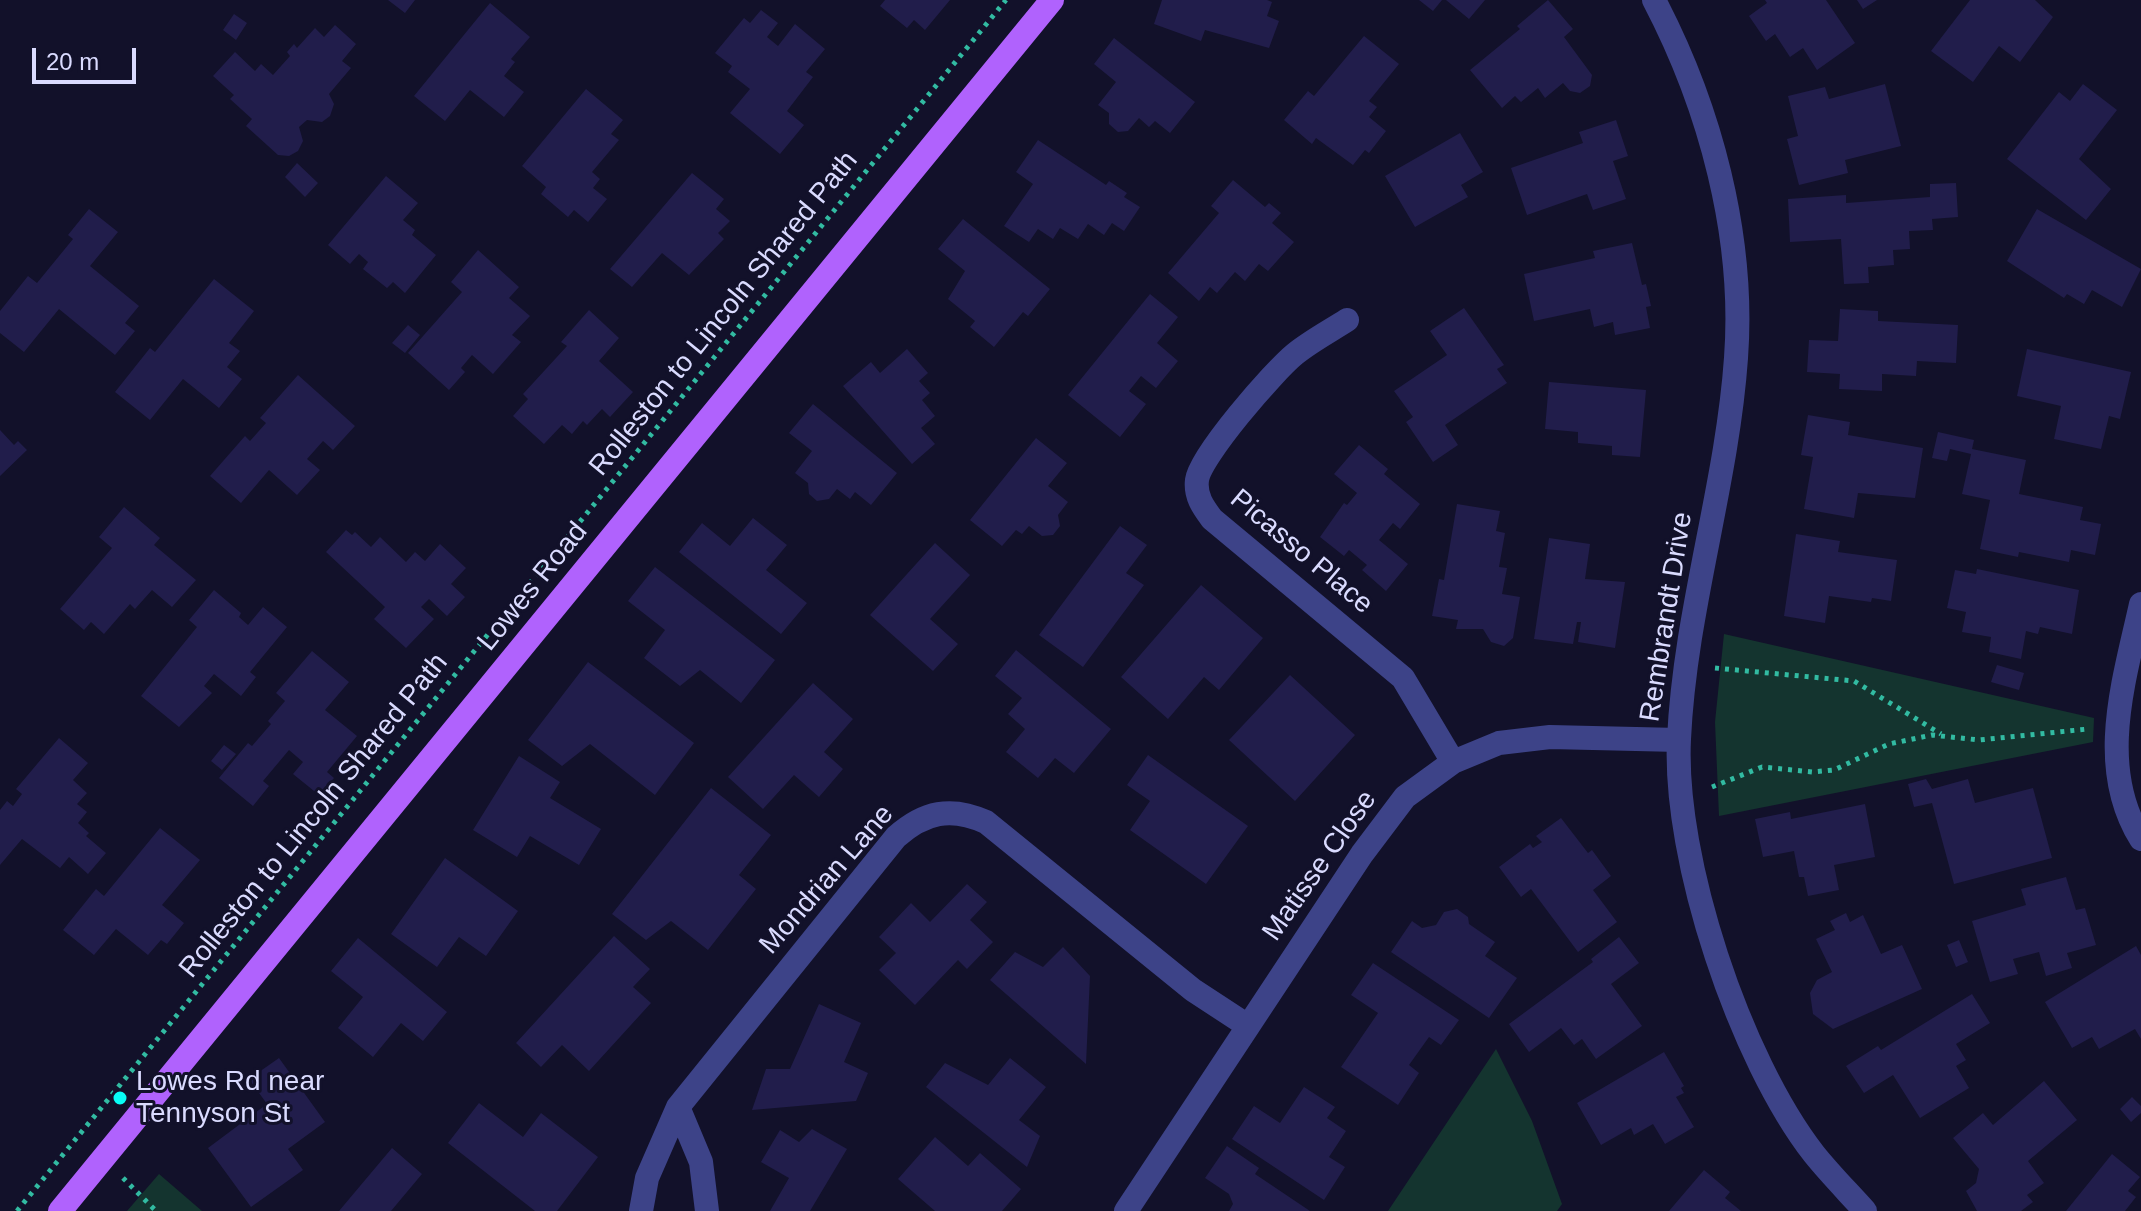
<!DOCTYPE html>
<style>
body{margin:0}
#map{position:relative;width:2141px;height:1211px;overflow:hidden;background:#12112a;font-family:Helvetica,sans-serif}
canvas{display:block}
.scale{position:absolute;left:32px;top:48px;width:104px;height:36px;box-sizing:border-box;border:4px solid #dadbff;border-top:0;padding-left:10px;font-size:24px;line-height:28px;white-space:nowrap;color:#dadbff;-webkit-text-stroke:6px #12112a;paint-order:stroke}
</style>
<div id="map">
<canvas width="2141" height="1211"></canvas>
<div class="scale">20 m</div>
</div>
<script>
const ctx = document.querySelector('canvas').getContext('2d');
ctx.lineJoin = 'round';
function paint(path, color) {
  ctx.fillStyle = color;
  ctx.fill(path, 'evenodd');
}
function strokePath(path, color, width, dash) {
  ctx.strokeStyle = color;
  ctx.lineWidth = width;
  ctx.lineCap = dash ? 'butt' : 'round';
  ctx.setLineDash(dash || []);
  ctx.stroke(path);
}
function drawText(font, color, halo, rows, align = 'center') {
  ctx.font = font + ' Helvetica,sans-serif';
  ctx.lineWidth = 6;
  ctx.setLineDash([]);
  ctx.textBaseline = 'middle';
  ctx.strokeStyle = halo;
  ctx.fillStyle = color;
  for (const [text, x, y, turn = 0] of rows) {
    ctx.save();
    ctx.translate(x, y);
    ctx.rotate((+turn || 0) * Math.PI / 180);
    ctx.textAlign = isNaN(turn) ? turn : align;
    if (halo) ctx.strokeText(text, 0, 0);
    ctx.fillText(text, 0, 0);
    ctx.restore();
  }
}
paint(new Path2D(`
 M1724,634L2094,718L2093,742L1719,816L1715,722Z
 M1496,1049L1532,1121L1562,1204L1557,1211H1388Z
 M159,1174L202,1211H127Z`), '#14342f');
paint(new Path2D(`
 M388,0H415L405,13Z
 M885,0H950L925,30L914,20L907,28L880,6Z
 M1162,0H1267L1272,2L1267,16L1279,21L1269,48L1205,30L1201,41L1154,24Z
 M1419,0H1442L1433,11Z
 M1446,0H1485L1469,19Z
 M1548,0L1573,29L1564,37L1592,75L1590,86L1580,93L1570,91L1563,83L1545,98L1538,88L1521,102L1515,96L1502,108L1470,70L1520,29L1517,26Z
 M1765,0H1826L1855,43L1817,70L1803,48L1790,57L1775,34L1766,41L1749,16L1767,3Z
 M1857,0H1877L1863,9Z
 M1970,0H2035L2053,17L2020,62L1999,46L1973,82L1931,51Z
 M490,3L530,37L511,59L515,62L504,76L524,92L504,117L470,90L445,121L414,96Z
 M761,10L778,23L767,37L778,46L795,24L825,49L806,72L813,77L787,111L804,125L780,154L730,113L750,89L728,72L732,66L715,53L744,18L750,23Z
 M234,14L247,23L236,40L223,30Z
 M335,25L356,44L342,61L351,68L329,94L334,104L330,116L322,122L307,120L299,127L303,141L298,151L289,156L278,155L246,126L252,119L230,99L234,95L213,76L235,52L255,71L261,64L273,75L290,56L287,52L294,44L297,48L315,28L324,37Z
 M1364,36L1399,64L1369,101L1377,107L1369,117L1386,131L1369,153L1365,150L1353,165L1316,138L1312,144L1284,120L1308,91L1314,96Z
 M1114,38L1195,102L1170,133L1155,121L1149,127L1139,118L1128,131L1118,132L1109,124V113L1098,105L1116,82L1094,64Z
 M1885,84L1901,146L1845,160L1848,173L1799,185L1787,139L1798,136L1788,96L1825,87L1829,99Z
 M2083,84L2117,110L2079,159L2111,189L2086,220L2007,159L2059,92L2070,101Z
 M586,89L623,120L611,134L619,140L592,172L600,179L593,188L607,199L588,222L574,210L568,217L541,194L546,187L522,166Z
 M1616,120L1628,156L1613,161L1626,199L1593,210L1587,194L1527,215L1511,168L1583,143L1579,132Z
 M1460,133L1483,172L1461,185L1468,197L1415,227L1385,176Z
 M1038,140L1106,185L1109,181L1127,193L1124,197L1140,207L1124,231L1112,223L1104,235L1088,224L1078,239L1060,228L1053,239L1038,229L1029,242L1004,226L1033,184L1016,172Z
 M297,163L318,183L305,197L285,177Z
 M692,173L724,199L716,209L730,221L718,233L724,239L689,275L662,253L632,287L610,269Z
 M386,176L418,203L403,220L415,230L412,235L436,255L405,293L393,282L387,288L363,269L368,262L359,254L350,264L328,245Z
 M1233,180L1265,207L1269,203L1281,213L1272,223L1294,242L1268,271L1259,264L1245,281L1235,272L1217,293L1210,287L1199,301L1168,273L1219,213L1211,206Z
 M1956,183L1958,217L1932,219L1933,230L1909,231L1910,249L1893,250L1894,265L1868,267L1869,283L1844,284L1841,239L1790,242L1788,199L1846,195V203L1930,197V184Z
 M89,209L118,232L90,266L139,306L125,323L135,331L115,355L59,309L24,352L0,333V311L28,276L37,283L73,239L68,235Z
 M2037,209L2141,269L2122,307L2092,290L2084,304L2067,294L2064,298L2007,261Z
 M963,219L1050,289L1028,316L1023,312L994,347L970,327L975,321L948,299L965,271L938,249Z
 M1632,243L1642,285L1646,284L1651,306L1646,307L1650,328L1615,335L1613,322L1594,327L1590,309L1534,321L1524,274L1595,258L1593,251Z
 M478,250L519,287L509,298L530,316L512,335L521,342L493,374L472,355L461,368L465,372L449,390L408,353L462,292L451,282Z
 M214,279L254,311L229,343L240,351L227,367L242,379L219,408L183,379L150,420L115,392L150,348L155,352Z
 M1150,294L1178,317L1157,343L1178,361L1156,388L1141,376L1129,391L1146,404L1120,437L1068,395Z
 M1464,308L1504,365L1497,369L1507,383L1445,425L1458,445L1433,462L1406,422L1413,417L1394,391L1447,355L1430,331Z
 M1840,309L1878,311V321L1958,325L1956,363L1917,361L1916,376L1882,374V391L1839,389L1840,374L1807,372L1809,340L1838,341Z
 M589,310L619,338L599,361L633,392L610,417L602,409L587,425L583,421L572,434L562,425L544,444L513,416L528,399L523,394L567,346L561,342Z
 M408,325L420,335L405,353L392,343Z
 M907,349L928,373L919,381L930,393L922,400L935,416L921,428L935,444L912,464L843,386L871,362L880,373Z
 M2027,349L2131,372L2120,419L2109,416L2101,449L2054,439L2061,406L2017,396Z
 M298,375L355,426L333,450L323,441L307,459L320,470L297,495L269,470L241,503L210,476L245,436L250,441L266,423L260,418Z
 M1549,382L1646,390L1640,457L1612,455V446L1578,443V432L1545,429Z
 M813,404L897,473L871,505L855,492L850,499L837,489L829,499L817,501L809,494L808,483L795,473L812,451L789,433Z
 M1808,415L1850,422L1848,435L1923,448L1915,498L1858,493L1854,518L1804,509L1813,457L1801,455Z
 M0,430L14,445L18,441L27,450L0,476Z
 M1938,432L1974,440L1972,449L2026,460L2019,494L2083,507L2080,520L2101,524L2095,555L2071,550L2069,562L2019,552L2018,557L1980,549L1990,500L1962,494L1971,454L1950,449L1947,461L1932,458Z
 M1036,438L1067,463L1048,486L1068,502L1058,515L1060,526L1053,535L1042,536L1029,526L1022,534L1016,530L1002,546L970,520Z
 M1359,445L1388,469L1384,474L1420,504L1400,529L1393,523L1379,540L1408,564L1386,591L1362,570L1367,565L1349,550L1344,556L1320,537L1344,503L1347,505L1357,493L1334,474Z
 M1457,504L1500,511L1496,531L1505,533L1499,567L1507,568L1502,594L1520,597L1513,638L1504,646L1491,642L1483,629H1456L1458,620L1432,616L1439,579L1444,580Z
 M124,507L160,538L154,545L196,580L172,607L152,590L135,609L130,604L104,634L91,622L84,630L60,609L112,548L99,537Z
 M753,518L787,545L766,570L807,603L781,634L679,552L702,523L730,546Z
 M1120,526L1147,545L1126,573L1144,585L1083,667L1039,635Z
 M346,530L352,535L355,532L371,547L380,537L406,562L415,552L425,561L440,544L466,568L451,584L465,597L447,616L429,599L421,607L434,619L406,648L374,619L385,607L326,552Z
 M1796,534L1840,541L1838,552L1897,560L1891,601L1872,598L1871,602L1829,596L1825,623L1784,616Z
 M1549,538L1590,544L1585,579L1625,582L1615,648L1578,642L1581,622H1577L1573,644L1534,639Z
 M935,543L970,575L930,619L958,644L933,671L870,615Z
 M655,567L775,660L741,703L700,670L680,686L644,658L665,630L628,601Z
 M1977,569L2079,590L2072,634L2040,627L2038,634L2026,631L2021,659L1989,652L1991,637L1962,632L1966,612L1947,608L1955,570L1976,574Z
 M1201,585L1263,638L1219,690L1204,677L1168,719L1121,677Z
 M214,590L241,613L239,617L248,625L263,607L287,627L250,672L256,677L241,696L214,674L204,686L212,693L179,727L141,696L197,627L189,620Z
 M1016,650L1111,729L1074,773L1055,758L1038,778L1006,752L1025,729L1008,714L1022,698L995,676Z
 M312,651L349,682L325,710L357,736L327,772L334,778L319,795L293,774L303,762L289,750L263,781L269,786L253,806L219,778L248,743L252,746L271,724L268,721L285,701L276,693Z
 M588,662L694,743L655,795L590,744L562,766L528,740Z
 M1997,665L2024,673L2019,690L1991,682Z
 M1290,675L1355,735L1295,801L1229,740Z
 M813,683L853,719L824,752L843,769L819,797L794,775L763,809L728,777Z
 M59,738L88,763L73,780L87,793L77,804L87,812L78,823L89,833L86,836L106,853L88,874L69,857L60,868L22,839L0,865V810L7,801L13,806L22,794L16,789Z
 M224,745L236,754L222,770L211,761Z
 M1148,755L1248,826L1206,884L1130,830L1150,801L1127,785Z
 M519,756L560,782L550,798L601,829L579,865L530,836L517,857L473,830Z
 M1926,779L1932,789L1968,779L1975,803L2033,788L2052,858L1954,884L1932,803L1914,807L1908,784Z
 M711,788L771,835L739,875L756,889L708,950L671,921L646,940L612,914Z
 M1865,804L1875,857L1834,865L1839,890L1808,896L1804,877H1799L1794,851L1763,857L1755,819L1790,812L1791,819Z
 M1561,818L1588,853L1592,850L1611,876L1593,890L1617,922L1578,952L1531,889L1521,897L1499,867L1530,844L1533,848L1542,842L1536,836Z
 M160,828L200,860L162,905L184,923L167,944L161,940L148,955L116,929L94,955L63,930L96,889L104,896Z
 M445,858L518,911L486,956L459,937L437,967L391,934Z
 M2066,877L2076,910L2085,908L2096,945L2067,953L2072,968L2046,976L2039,952L2013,959L2018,974L1990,982L1972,921L2026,905L2021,889Z
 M967,884L987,902L970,920L993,942L967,969L958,960L915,1005L879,970L896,953L879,937L911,903L930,922Z
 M1457,909L1468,917L1469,924L1495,942L1485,956L1517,978L1489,1018L1391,952L1412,921L1422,928L1436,925L1444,912Z
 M1846,913L1850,922L1863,915L1881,954L1902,945L1922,989L1833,1029L1813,1014L1810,993L1817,980L1832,972L1816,939L1835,930L1830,921Z
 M614,936L650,969L633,987L651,1003L589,1071L562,1045L541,1067L516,1043Z
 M1619,937L1639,963L1611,984L1642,1026L1596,1059L1582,1039L1574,1045L1561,1028L1529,1052L1509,1024L1593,962L1591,959Z
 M358,938L447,1012L423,1041L401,1023L373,1057L338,1028L363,997L331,971Z
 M1959,940L1968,962L1956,967L1947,945Z
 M2136,946L2141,955V1039L2135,1029L2099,1049L2092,1037L2072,1048L2045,1002Z
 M1063,947L1090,976L1086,1064L990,980L1015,952L1043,967Z
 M1373,963L1459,1020L1441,1045L1429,1037L1409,1065L1419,1073L1398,1105L1341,1067L1378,1013L1351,995Z
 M1972,994L1990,1023L1956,1044L1966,1060L1956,1066L1969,1088L1920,1118L1893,1075L1864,1093L1846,1066L1878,1046L1881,1050Z
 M819,1004L861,1023L844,1062L868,1073L856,1101L752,1110L766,1069H790Z
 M1664,1052L1684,1086L1681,1088L1684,1093L1676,1097L1694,1127L1665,1144L1653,1124L1634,1135L1631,1128L1601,1145L1577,1103Z
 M279,1058L325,1122L288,1149L303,1170L251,1207L208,1148L267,1104L249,1079Z
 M1010,1058L1046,1087L1019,1120L1040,1136L1027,1167L926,1087L945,1063L988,1085Z
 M2044,1081L2077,1120L2028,1161L2044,1183L2027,1195L2033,1202L2021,1211H1977L1966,1191L1976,1183L1979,1169L1953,1138L1983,1113L1993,1125Z
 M1304,1087L1335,1107L1327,1118L1346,1131L1329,1157L1345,1167L1324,1200L1232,1139L1254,1106L1280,1123Z
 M2132,1097L2141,1106V1113L2131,1122L2120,1109Z
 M479,1103L523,1137L541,1113L598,1157L557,1211H535L448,1143Z
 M812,1129L847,1149L810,1211H770L789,1178L761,1162L780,1130L799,1142Z
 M935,1137L968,1166L980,1153L1021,1189L1002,1211H935L898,1179Z
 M1227,1146L1259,1168L1255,1174L1310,1211H1229L1233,1204L1229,1194L1205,1178Z
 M392,1148L422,1174L391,1211H339Z
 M2112,1154L2140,1177L2128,1191L2136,1197L2125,1211H2066Z
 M1704,1170L1730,1192L1725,1198L1741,1211H1669Z`), '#211d4b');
strokePath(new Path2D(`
 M1715,668L1854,681L1941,734
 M1712,787L1762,767L1812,772L1834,770L1889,744L1932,735L1979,740L2088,729
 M123,1178L156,1211
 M17,1211L1006,0`), '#32bba2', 5, [4, 6]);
strokePath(new Path2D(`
 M1654,0C1710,107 1745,236 1736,358C1727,486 1685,610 1679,739C1673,859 1740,1059 1814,1154C1830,1174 1848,1192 1865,1211
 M1347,320C1330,331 1311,341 1295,354C1274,371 1200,456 1197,480C1195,496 1203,507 1212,519L1403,678L1453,762
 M2141,604C2124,681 2096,767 2141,839
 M678,1107L701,1162L707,1211
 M641,1211L647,1178L678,1107L896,837C924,812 951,806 986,822L1193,990L1248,1026
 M1126,1211L1362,854L1405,797L1453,762L1499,743L1550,737L1679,740`), '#3d4388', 24);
strokePath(new Path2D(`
 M60,1211L1052,0`), '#b062fd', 24);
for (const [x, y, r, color] of [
 [120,1098,8,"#08fdf6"]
]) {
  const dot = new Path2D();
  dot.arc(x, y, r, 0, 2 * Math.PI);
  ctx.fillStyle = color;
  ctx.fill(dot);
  strokePath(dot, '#12112a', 3);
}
drawText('28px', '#dadbff', '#12112a', [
 ["Rolleston to Lincoln Shared Path",724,314,-51],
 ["Picasso Place",1301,552,40],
 ["Lowes Road",533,587,-51],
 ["Rembrandt Drive",1667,617,-81],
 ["Rolleston to Lincoln Shared Path",314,816,-51],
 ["Matisse Close",1320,866,-55],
 ["Mondrian Lane",827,880,-49]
]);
drawText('28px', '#dadbff', '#12112a', [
 ["Lowes Rd near",136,1082],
 ["Tennyson St",136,1114]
], 'left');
</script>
